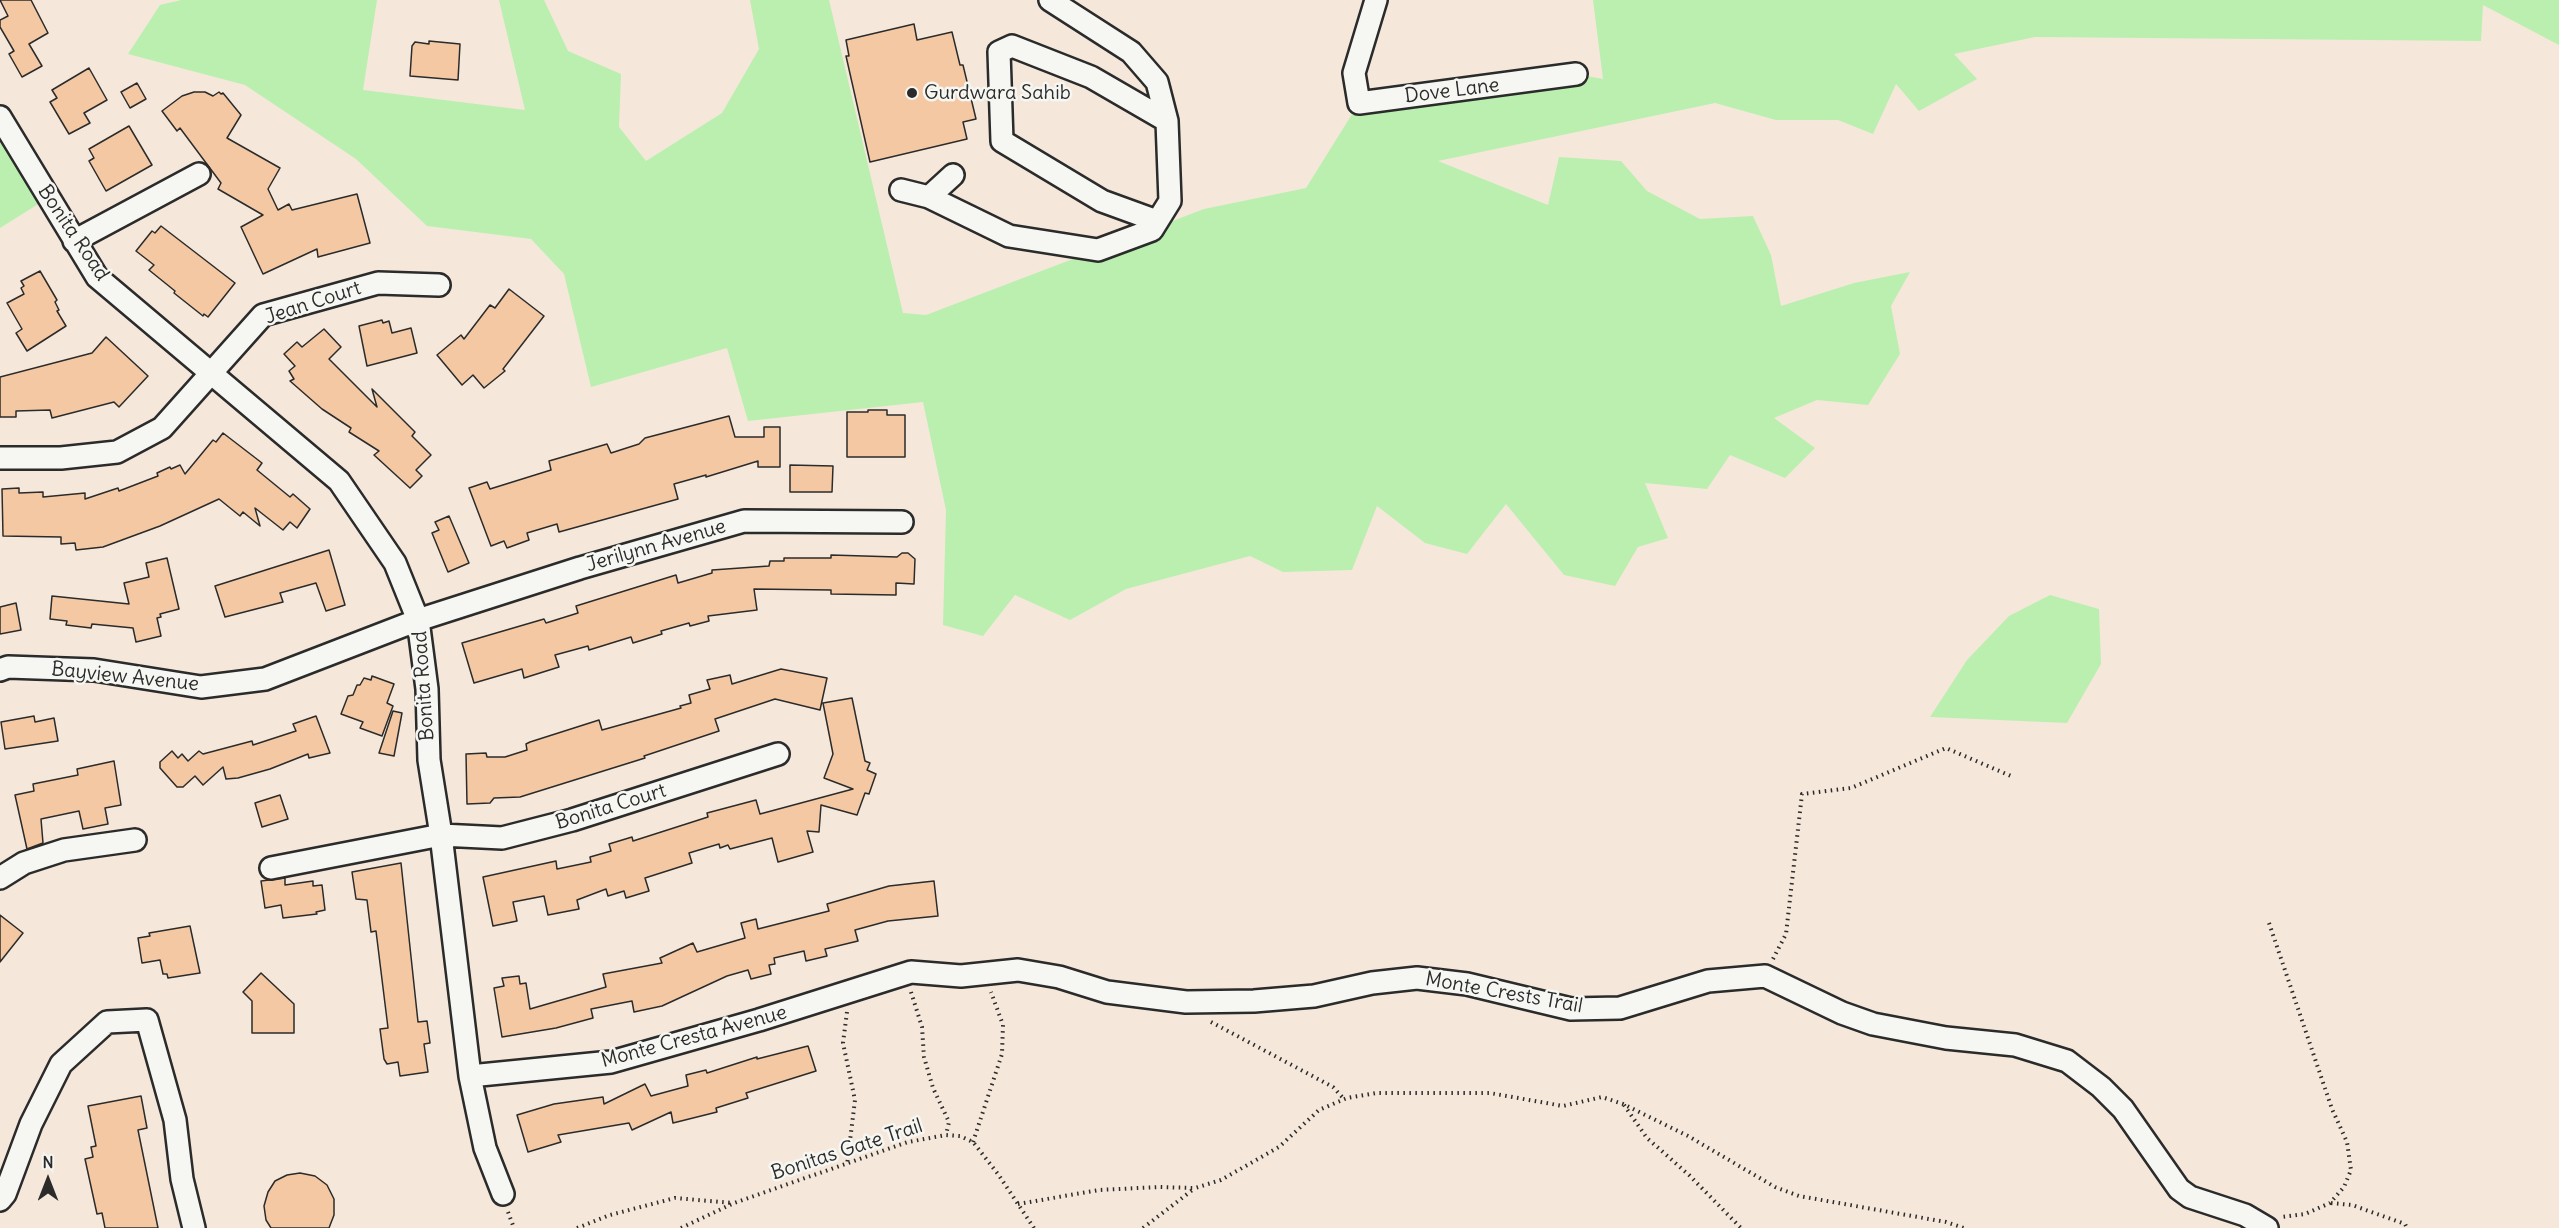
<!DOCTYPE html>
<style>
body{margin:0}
#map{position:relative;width:2559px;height:1228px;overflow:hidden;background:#f5e8da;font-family:Delius,sans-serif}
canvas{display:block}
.north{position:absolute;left:18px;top:1150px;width:60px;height:60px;-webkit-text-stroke:4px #f6f6f2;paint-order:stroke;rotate:0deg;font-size:16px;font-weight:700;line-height:24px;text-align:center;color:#2b2b2b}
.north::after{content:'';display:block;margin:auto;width:21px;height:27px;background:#2b2b2b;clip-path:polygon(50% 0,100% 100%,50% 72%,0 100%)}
</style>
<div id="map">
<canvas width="2559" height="1228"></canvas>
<div class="north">N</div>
</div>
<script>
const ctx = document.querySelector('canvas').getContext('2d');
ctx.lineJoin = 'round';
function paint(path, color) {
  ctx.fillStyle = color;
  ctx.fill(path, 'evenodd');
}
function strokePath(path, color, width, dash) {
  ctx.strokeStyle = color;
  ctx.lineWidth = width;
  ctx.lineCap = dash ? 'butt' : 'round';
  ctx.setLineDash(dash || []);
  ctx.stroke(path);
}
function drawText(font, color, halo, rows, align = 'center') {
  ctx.font = font + ' Delius,sans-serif';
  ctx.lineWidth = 5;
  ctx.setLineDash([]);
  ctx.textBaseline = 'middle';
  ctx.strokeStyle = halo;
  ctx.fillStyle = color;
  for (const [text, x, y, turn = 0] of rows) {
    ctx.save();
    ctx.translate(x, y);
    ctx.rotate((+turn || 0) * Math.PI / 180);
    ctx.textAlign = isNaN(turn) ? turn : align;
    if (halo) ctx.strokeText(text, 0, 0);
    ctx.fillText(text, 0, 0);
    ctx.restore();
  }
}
paint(new Path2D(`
 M181,0H377L363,90L525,110L499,0H544L568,51L621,74L619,127L646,161L722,113L759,49L750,0H829L903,313L926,315L1204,209L1306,188L1359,103L1576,74L1603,79L1593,0H2559V45L2483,5L2481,41L2035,37L1954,54L1977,79L1919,111L1896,84L1873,134L1838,120H1776L1715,103L1438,161L1548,205L1559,157L1621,161L1647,191L1700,219L1753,216L1771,255L1781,306L1854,283L1910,272L1891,306L1900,354L1868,405L1817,400L1774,418L1815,448L1785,478L1730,455L1707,489L1645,483L1668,538L1638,547L1615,586L1564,575L1506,504L1467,554L1425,543L1377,506L1352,570L1283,572L1250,556L1126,589L1070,620L1015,595L983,636L943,625L946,510L923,402L748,421L727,348L591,387L564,274L531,239L427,226L356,159L245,85L128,54L160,5Z
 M0,117L48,198L0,228Z
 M2050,595L2099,609L2101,664L2067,723L1930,717L1967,660L2009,616Z`), '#baefb0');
const building = new Path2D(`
 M0,0H31L48,33L29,44L42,66L22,77L9,54L14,51L0,27V20L8,16Z
 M914,24L917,40L952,32L960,65H963L976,119L963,122L967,139L870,162L846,56H849L846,40Z
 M429,41L460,44L458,80L410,76L412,46L415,42L429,44Z
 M89,68L107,100L84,113L90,123L69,134L50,102L57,98L52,90Z
 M137,83L146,99L130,108L121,92Z
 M194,92H205L213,96L219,92L221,94L223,93L241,115L227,138L280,168L268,189L278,210L289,204L292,210L357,194L370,243L318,257L317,249L263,274L241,227L263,215L218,189L221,183L180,128L177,131L162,111L182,96Z
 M129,126L152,165L106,191L89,161L94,158L89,149Z
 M161,226L235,283L208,317L204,314L203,316L174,293L175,291L149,270L154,265L136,251L152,231L155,233Z
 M40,271L57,300L55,302L59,310L57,311L66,326L27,351L16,333L22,329L7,303L24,294L21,288L24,286L21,281Z
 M509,289L544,316L503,369L505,371L484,388L473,375L462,385L437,355L461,335L464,339L490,305L495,308Z
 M382,320L383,323L389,321L392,333L411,328L417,353L367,366L359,326Z
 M324,329L341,347L329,359L377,407L372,389L415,432L412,436L431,455L416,470L422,476L410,488L374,455L379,451L349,432L351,428L322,409L290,381L294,379L289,371L295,366L284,354L297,342L302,347Z
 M106,337L148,376L119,407L114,402L52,418L50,410L16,411V417H0V377L92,353Z
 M868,410H887V415H905V457H847V412H868Z
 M729,416L735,437H764V427H780V467H758V461L706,477V475L674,484L678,499L559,532L557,524L527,533L529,540L507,548L504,541L491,546L469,488L487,482L490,489L551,470L549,461L607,444L611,453L639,444L645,438Z
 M223,433L262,463L257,470L290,497L293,494L310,509L297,528L290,522L283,530L255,508L260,526L243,512L240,516L219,499L160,526L103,547L76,550L75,543L61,544V537L3,536L2,489L19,488V493L43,492V497L85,493V499L118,488L119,491L158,476L157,473L170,467L171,469L180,465L185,474L213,440L216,442Z
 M790,465L833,466L832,492H790Z
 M449,516L469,563L448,572L432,533L439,530L435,522Z
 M329,550L345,605L326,611L316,583L280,593L283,602L225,617L215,586Z
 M902,553H908L915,559L914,584L896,583V595L831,594V590L754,589L757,610L708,616L709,621L690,626L689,623L661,631L662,634L633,643L631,637L589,650L588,646L555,655L559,667L524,678L522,669L474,683L462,643L544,619L546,623L578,613L576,606L676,575L678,583L712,573V570L769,566L770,561H784V558H831V555L897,557Z
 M167,558L179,609L160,614L161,617L157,618L161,636L136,642L133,628L92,624L91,628L66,625L67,621L50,619L52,596L129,604L124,583L149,577L146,563Z
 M16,603L21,630L0,634V607Z
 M781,669L827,678L820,710L775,699L715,719L719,731L644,756L645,758L520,797L494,798L490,803L467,804L466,754L486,753L487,757H505L527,750L526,744L530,742L599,720L602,730L681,708L680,706L691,703L689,695L710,689L707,680L730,675L732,684Z
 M372,676L394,684L387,703L393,706L382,736L360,728L363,722L341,714L348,696L353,695L357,685H360L364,678L371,680Z
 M852,698L865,761L870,763L867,770L876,774L869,794L865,793L857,815L821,805L819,832L807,831L813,852L778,862L772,838L730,849L728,845L720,848L719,844L689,853L692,863L645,878L649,891L626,898L624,891L608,896L606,889L577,900L579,909L548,915L544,896L513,902L517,921L493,926L483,877L556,861L557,869L591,862L590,857L611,851L609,844L632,837L633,841L708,817L707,813L756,800L760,814L853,789L824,778L833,754L823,703Z
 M393,711L402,713L394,756L379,753Z
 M34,716L35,722L54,718L58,741L5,749L1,722Z
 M316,716L330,753L309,758L308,754L270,769L238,778L226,779L223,767L203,785L195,776L183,787H177L160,768V762L172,751L178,758L182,754L188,761L199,751L203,754L252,741L253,745L296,731L293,724Z
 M114,761L121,805L105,808L108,824L83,829L79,811L41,819L43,843L27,849L15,795L34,791L33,784L78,775L77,769Z
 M280,795L288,819L262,827L255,803Z
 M401,863L418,1022L427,1021L430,1043L424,1044L428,1072L400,1076L398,1062L387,1064L384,1059L380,1029L388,1028L376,931L371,932L367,900L356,899L352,872Z
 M285,878V885L313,881V886L322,885L325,910L316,912L317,914L283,918L281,905L265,908L261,881Z
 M934,881L938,916L888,921L855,930L858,941L825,949L827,956L806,961L804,951L774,958L775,964L769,965L771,974L751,979L748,970L727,976L662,1006L634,1012L632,1001L591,1009L593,1018L556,1028L502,1037L494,988L504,986L502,978L519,976L520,984L526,983L530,1009L606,987L603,974L662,963L660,958L693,943L697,952L745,938L741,923L756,919L758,929L829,911L827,904L889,886Z
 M0,915L23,933L0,962Z
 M190,926L200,973L168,978L167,974H163L160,960L142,963L138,938L150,936L149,933Z
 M261,973L294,1004V1033H252V1001L243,992Z
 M808,1046L816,1071L746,1093L748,1098L716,1108L717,1112L673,1123L671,1112L632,1130L629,1123L558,1135L561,1142L528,1152L517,1115L554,1104L603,1097L604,1104L645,1084L651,1096L688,1086L686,1075L706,1070L707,1073L757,1057V1059Z
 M141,1096L147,1128L138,1130L158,1228H105L102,1213L97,1214L85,1159L93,1157L91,1147L96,1146L88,1106Z
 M300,1173L315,1176L327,1185L334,1199V1215L329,1228H271L266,1220L264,1206L268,1192L275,1181L287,1175Z`);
paint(building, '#f4c8a3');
strokePath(building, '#2b2b2b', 1.5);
const minor = new Path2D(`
 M1376,0L1354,73L1359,103L1576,74
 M0,117L97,277L339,481L395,563L418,620L427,689L429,760L441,835L470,1076L485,1148L503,1194
 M953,175L929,197L1009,236L1098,250L1152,230L1170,201L1167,121L1157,82L1131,52L1050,0
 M901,190L929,197
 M1157,221L1102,201L1002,141L999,52L1012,46L1091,77L1167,121
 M74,241L199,174
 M0,458H61L117,452L162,428L263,315L378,283L439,285
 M0,670L8,667L94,670L201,687L265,679L418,620L580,568L744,521L902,522
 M271,868L441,835L502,838L572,820L778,754
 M0,878L24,863L64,850L135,840
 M470,1076L611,1062L759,1020L911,972L961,976L1018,970L1059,977L1107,992L1186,1002L1254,1001L1314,996L1372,983L1417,978L1467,984L1571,1009L1620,1008L1708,981L1765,976L1842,1013L1873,1024L1946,1038L2015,1045L2067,1061L2101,1087L2123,1109L2179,1189L2190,1197L2245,1215L2267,1228
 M0,1200L5,1194L31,1124L61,1064L107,1022L147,1020L175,1120L182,1179L194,1228`);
strokePath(minor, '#2b2b2b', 26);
strokePath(new Path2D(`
 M2269,923L2332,1109L2347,1142L2351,1170L2344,1187L2330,1203L2305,1214L2282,1217
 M1773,959L1786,934L1802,794L1851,788L1946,748L2011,776
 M911,992L922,1027L924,1057L933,1088L949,1122L946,1135
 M847,1012L843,1043L855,1100L847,1165
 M1211,1022L1333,1087L1344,1099
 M1624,1105L1647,1138L1689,1175L1741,1228
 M973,1142L1002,1054L1003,1025L991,992
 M2331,1203L2352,1205L2405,1224L2407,1228
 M1018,1204L1099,1190L1159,1187L1195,1188L1221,1180L1279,1147L1319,1110L1347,1098L1376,1093H1490L1563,1106L1602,1097L1623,1104L1688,1136L1775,1187L1799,1196L1946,1222L1964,1228
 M508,1212L514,1228
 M577,1228L610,1215L675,1198L733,1203
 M681,1228L734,1203L908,1142L946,1135L960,1136L973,1142L998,1174L1034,1228
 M1143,1228L1195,1188`), '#2b2b2b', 4, [1.5, 4.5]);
strokePath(minor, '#f6f6f2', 21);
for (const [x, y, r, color] of [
 [912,93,6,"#2b2b2b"]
]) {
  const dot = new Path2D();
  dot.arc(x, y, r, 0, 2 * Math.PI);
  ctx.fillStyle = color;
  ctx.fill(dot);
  strokePath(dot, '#f6f6f2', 2);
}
drawText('20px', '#2b2b2b', '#f6f6f2', [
 ["Dove Lane",1452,91,-7],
 ["Bonita Road",73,233,56],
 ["Jean Court",313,303,-18],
 ["Jerilynn Avenue",656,546,-16],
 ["Bayview Avenue",125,677,6],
 ["Bonita Road",424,686,-94],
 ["Bonita Court",611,807,-17],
 ["Monte Crests Trail",1504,993,10],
 ["Monte Cresta Avenue",694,1037,-15],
 ["Bonitas Gate Trail",847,1150,-18]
]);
drawText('20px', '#2b2b2b', '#f6f6f2', [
 ["Gurdwara Sahib",924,93]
], 'left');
</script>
